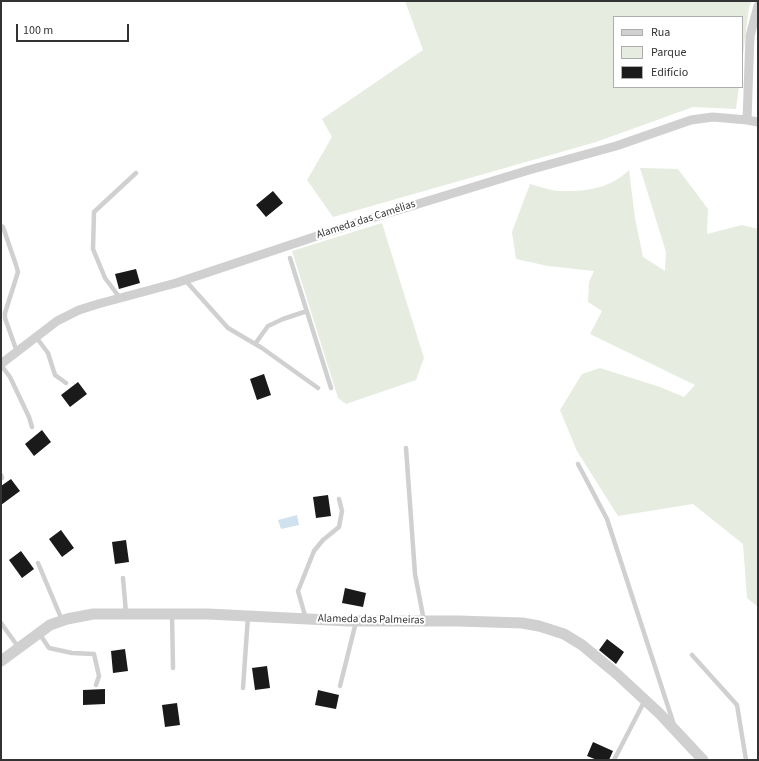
<!DOCTYPE html>
<meta charset="utf-8">
<style>
body{margin:0}
#map{position:relative;width:759px;height:761px;overflow:hidden;background:#fff;font-family:"Source Sans 3",sans-serif}
canvas{display:block}
.frame{position:absolute;inset:0;border:2px solid #333;pointer-events:none}
.legend{position:absolute;left:613px;top:16px;width:130px;height:72px;box-sizing:border-box;background:#fff;border:1px solid #adadad;margin:0;padding:5px 7px;list-style:none;font-size:12px;color:#333}
.legend li{display:flex;align-items:center;gap:8px;height:20px}
.legend b{width:20px;border:1px solid #adadad}
.scale{position:absolute;left:16px;top:24px;width:113px;height:18px;box-sizing:border-box;border:2px solid #333;border-top:0;padding-left:5px;font-size:12px;line-height:14px;white-space:nowrap;color:#333;-webkit-text-stroke:3px #fff;paint-order:stroke}
</style>
<div id="map">
<canvas width="759" height="761"></canvas>
<div class="frame"></div>
<ul class="legend">
<li><b style="height:5px;background:#d0d0d0"></b>Rua</li>
<li><b style="height:11px;background:#e6ecdf"></b>Parque</li>
<li><b style="height:11px;background:#1a1a1a"></b>Edifício</li>
</ul>
<div class="scale">100 m</div>
</div>
<script>
const ctx = document.querySelector('canvas').getContext('2d');
ctx.lineJoin = 'round';
function paint(path, color) {
  ctx.fillStyle = color;
  ctx.fill(path, 'evenodd');
}
function strokePath(path, color, width, dash) {
  ctx.strokeStyle = color;
  ctx.lineWidth = width;
  ctx.lineCap = dash ? 'butt' : 'round';
  ctx.setLineDash(dash || []);
  ctx.stroke(path);
}
function drawText(font, color, halo, rows, align = 'center') {
  ctx.font = font + ' "Source Sans 3",sans-serif';
  ctx.lineWidth = 4;
  ctx.setLineDash([]);
  ctx.textBaseline = 'middle';
  ctx.strokeStyle = halo;
  ctx.fillStyle = color;
  for (const [text, x, y, turn = 0] of rows) {
    ctx.save();
    ctx.translate(x, y);
    ctx.rotate((+turn || 0) * Math.PI / 180);
    ctx.textAlign = isNaN(turn) ? turn : align;
    if (halo) ctx.strokeText(text, 0, 0);
    ctx.fillText(text, 0, 0);
    ctx.restore();
  }
}
paint(new Path2D(`
 M405,1H752L749,7L742,63V17H614V87H739L736,109L693,107L596,142L333,217L307,180L332,137L322,119L423,50Z
 M640,168L678,169L708,209L707,234L742,225L758,229V607L747,598L743,544L693,504L618,516L577,451L560,410L582,374L600,368L660,387L684,397L695,385L590,334L602,311L588,302L589,282L594,271L548,266L516,259L512,232L530,184C539,186 550,191 560,191C586,192 611,188 629,170L635,218L643,257L665,271L666,252Z
 M382,223L424,358L416,380L346,404L338,398L292,251Z`), '#e6ecdf');
paint(new Path2D(`
 M297,515L299,525L281,529L278,520Z`), '#cfe2ee');
paint(new Path2D(`
 M273,191L283,203L266,217L256,205Z
 M136,269L140,283L119,289L115,274Z
 M264,374L271,395L257,400L250,379Z
 M78,382L87,394L70,407L61,395Z
 M42,430L51,442L34,456L25,444Z
 M11,479L20,491L1,505V486Z
 M328,495L331,516L316,518L313,497Z
 M61,530L74,548L62,557L49,539Z
 M126,540L129,562L115,564L112,542Z
 M21,551L34,569L22,578L9,560Z
 M345,588L366,593L363,607L342,603Z
 M607,639L624,652L616,664L599,650Z
 M125,649L128,671L113,673L111,651Z
 M267,666L270,688L255,690L252,668Z
 M105,689V704L83,705V690Z
 M318,690L339,695L336,709L315,705Z
 M177,703L180,725L165,727L162,705Z
 M593,742L613,751L609,760H597L587,756Z`), '#1a1a1a');
strokePath(new Path2D(`
 M1,226L3,227L16,265L18,272L5,313V318L17,352
 M290,258L331,388
 M185,280L228,328L262,348L318,388
 M120,298L105,278L93,249L94,212L136,173
 M36,337L48,353L55,375L66,383
 M255,344L268,326L283,319L307,311
 M1,365L10,377L29,417L32,427
 M406,448L415,574L424,621
 M578,464L607,519L674,725
 M1,475L2,478
 M38,563L62,620
 M123,578L126,613
 M172,614L173,668
 M306,619L298,591L314,551L323,540L339,527L342,511L339,499
 M1,623L19,648
 M39,633L49,648L72,653L94,654L99,676L96,685
 M692,655L737,705L746,760
 M340,686L356,622
 M243,688L248,616
 M614,760L645,700`), '#d0d0d0', 4.5);
strokePath(new Path2D(`
 M747,120L750,36L758,6
 M1,364L57,321L79,310L98,304L176,283L359,222L529,170L616,146L691,120L713,117L747,120L758,122`), '#d0d0d0', 9);
strokePath(new Path2D(`
 M1,661L50,625L67,619L93,614H208L348,621H458L522,623L539,626L564,634L582,645L618,675L660,714L703,760`), '#d0d0d0', 11);
drawText('11px', '#333', '#fff', [
 ["Alameda das Camélias",366,220,-18],
 ["Alameda das Palmeiras",371,620,1]
]);
</script>
